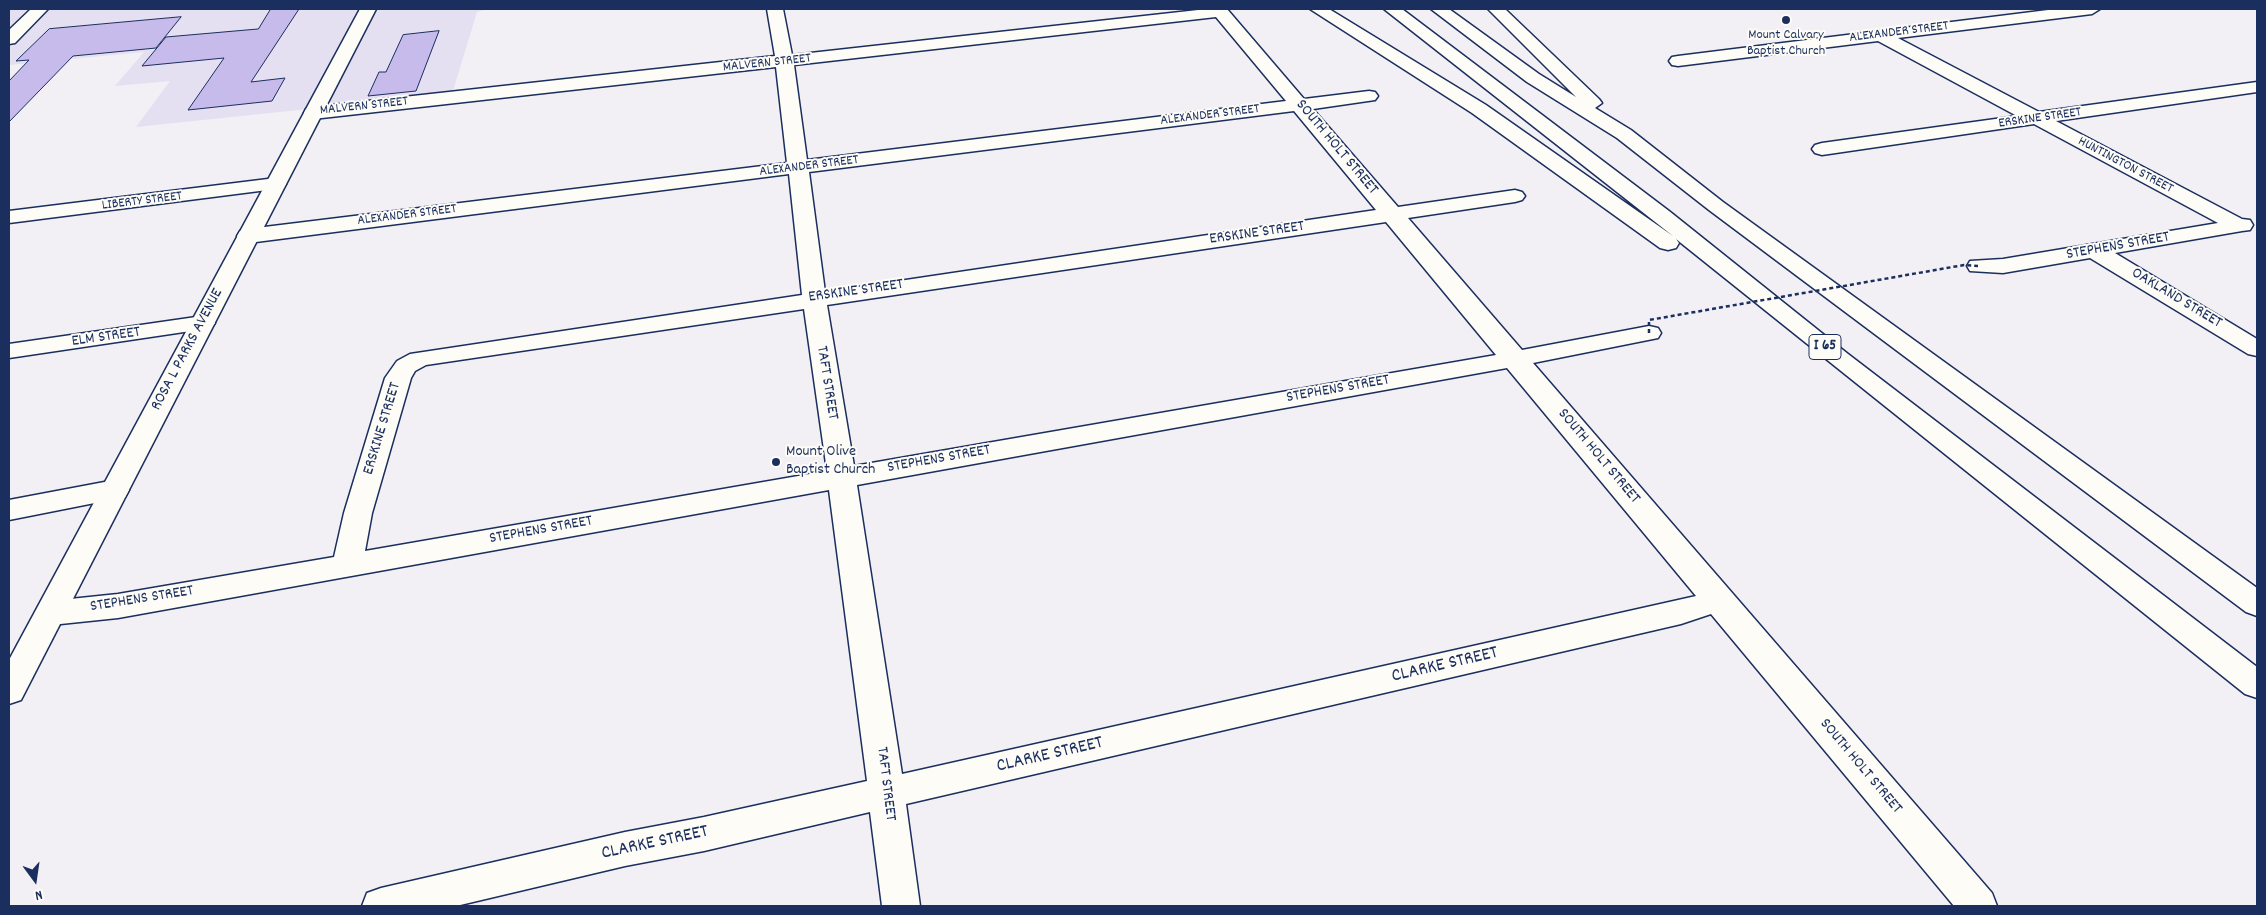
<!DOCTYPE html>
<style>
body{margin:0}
#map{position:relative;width:2266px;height:915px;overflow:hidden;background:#f2eff5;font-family:Dekko,sans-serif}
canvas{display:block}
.frame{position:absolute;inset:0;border:10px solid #1b2f5e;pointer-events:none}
.north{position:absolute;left:10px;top:855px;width:50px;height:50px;-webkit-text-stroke:4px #fdfcf7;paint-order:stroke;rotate:166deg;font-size:14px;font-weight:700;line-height:20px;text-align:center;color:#1b2f5e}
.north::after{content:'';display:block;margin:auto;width:18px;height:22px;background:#1b2f5e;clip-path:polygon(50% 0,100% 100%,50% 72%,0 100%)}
</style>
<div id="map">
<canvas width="2266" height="915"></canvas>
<div class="frame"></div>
<div class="north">N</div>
</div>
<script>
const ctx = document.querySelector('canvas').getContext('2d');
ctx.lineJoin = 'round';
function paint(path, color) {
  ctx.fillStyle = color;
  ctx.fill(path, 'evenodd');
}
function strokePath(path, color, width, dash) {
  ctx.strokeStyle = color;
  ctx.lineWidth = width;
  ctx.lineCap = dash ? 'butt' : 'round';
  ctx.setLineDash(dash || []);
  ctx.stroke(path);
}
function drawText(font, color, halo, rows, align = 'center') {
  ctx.font = font + ' Dekko,sans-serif';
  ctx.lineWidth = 4;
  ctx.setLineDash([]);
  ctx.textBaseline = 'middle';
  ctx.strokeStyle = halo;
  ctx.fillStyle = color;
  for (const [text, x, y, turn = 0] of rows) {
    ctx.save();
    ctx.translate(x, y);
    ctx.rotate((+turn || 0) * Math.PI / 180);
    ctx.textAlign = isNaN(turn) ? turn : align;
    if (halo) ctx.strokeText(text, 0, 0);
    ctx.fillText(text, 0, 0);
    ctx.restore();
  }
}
paint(new Path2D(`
 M9,9H487L477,12L452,94L136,127L170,81L115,86L144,52L9,65Z`), '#e5dff2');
const building = new Path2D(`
 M271,9H299L251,82L285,78L272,101L188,110L224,58L142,66L166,37L258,29Z
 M181,17L156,48L73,56L9,122V81L29,60L16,61L49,29Z
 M439,31L416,91L368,96L379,72H386L403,35Z`);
paint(building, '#c7bbec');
strokePath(building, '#1b2f5e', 1);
const minor = new Path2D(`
 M31,9H48L15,43L9,44V30Z
 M767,9H783L792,55L1207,9H1227L1304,99L1369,91L1375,92L1378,96L1375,100L1313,109L1398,207L1515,190L1522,192L1525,196L1522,200L1515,202L1408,218L1522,350L1649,326L1658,328L1661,333L1658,338L1533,363L1992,893L1997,906H1954L1711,614L1681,624L906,804L920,906H882L870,812L704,851L625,866L456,906H362L367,893L381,888L625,832L704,817L867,781L829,490L118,618L51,625L40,621L35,613L40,605L51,601L118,594L334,557L344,513L385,378L397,361L410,354L802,295L789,174L248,243L240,241L237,236L240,231L248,229L787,163L776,67L313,119L306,117L304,113L306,109L313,107L775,56ZM1216,17L1286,101L807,160L794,65ZM1294,111L1376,210L825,292L809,172ZM1386,222L1496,355L854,466L827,305ZM804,309L827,471L365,551L372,513L411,378L415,371L426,365ZM1507,368L1696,596L902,774L857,485Z
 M2056,9H2100L2092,14L1898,38L2039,112L2257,82V92L2056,121L2242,219L2250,220L2253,225L2250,230L2242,231L2115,253L2257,339V356L2248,354L2090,258L2003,273L1970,271L1967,266L1970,261L2003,259L2218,223L2034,124L1822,155L1815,153L1812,149L1815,145L1822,143L2017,116L1878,41L1678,66L1672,65L1669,61L1672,57L1678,56Z
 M276,178L283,180L286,184L283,188L9,223V211Z
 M203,316L211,318L215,323L211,328L9,358V344Z
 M115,480L125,483L129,490L125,497L9,520V500Z`);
const tertiary = new Path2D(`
 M360,9H376L21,700L9,704V660Z`);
const motorway = new Path2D(`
 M1310,9H1329L1486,105L1673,236L1384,9H1402L1669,211L1848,354L2257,667V698L2245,694L1676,239L1679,243L1676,248L1668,250L1660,248L1472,113Z
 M1431,9H1449L1539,74L1576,97L1488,9H1505L1599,99L1602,103L1595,108L1631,130L1723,202L2257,588V616L2246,612L1709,210L1617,138L1527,82Z`);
strokePath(minor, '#1b2f5e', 3);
strokePath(tertiary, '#1b2f5e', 3);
strokePath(motorway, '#1b2f5e', 3);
paint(minor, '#fdfcf7');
paint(tertiary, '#fdfcf7');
paint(motorway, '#fdfcf7');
strokePath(new Path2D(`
 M1649,333V320L1964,265L1978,266`), '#1b2f5e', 2.5, [4, 3]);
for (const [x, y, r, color] of [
 [1786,20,5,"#1b2f5e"],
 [776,462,5,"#1b2f5e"]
]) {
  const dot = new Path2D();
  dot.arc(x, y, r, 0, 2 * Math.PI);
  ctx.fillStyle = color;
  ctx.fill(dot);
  strokePath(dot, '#fdfcf7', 2);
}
drawText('14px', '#1b2f5e', '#fdfcf7', [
 ["ALEXANDER STREET",1899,33,-7],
 ["MALVERN STREET",767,64,-6],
 ["MALVERN STREET",364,107,-6],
 ["ALEXANDER STREET",1210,116,-7],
 ["ERSKINE STREET",2040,119,-8],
 ["HUNTINGTON STREET",2125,166,28],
 ["ALEXANDER STREET",809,167,-7],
 ["LIBERTY STREET",142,202,-7],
 ["ALEXANDER STREET",407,216,-7]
]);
drawText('14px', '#1b2f5e', '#fdfcf7', [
 ["Mount Calvary",1786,36],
 ["Baptist Church",1786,52]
]);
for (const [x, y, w] of [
 [1825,347,32]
]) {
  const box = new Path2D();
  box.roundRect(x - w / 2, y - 12.5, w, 25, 4);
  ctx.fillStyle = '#fdfcf7';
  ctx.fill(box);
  strokePath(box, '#1b2f5e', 1);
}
drawText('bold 15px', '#1b2f5e', null, [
 ["I 65",1825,347]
]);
drawText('16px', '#1b2f5e', '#fdfcf7', [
 ["SOUTH HOLT STREET",1336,148,50],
 ["ERSKINE STREET",1257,234,-8],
 ["STEPHENS STREET",2118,247,-10],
 ["ERSKINE STREET",856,292,-8],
 ["OAKLAND STREET",2176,299,31],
 ["ELM STREET",106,338,-8],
 ["ROSA L PARKS AVENUE",188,350,-62],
 ["TAFT STREET",826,383,81],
 ["STEPHENS STREET",1338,390,-10],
 ["ERSKINE STREET",383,429,-73],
 ["SOUTH HOLT STREET",1598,457,50],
 ["STEPHENS STREET",939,460,-10],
 ["STEPHENS STREET",541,531,-10],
 ["STEPHENS STREET",142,600,-9],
 ["SOUTH HOLT STREET",1860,767,50],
 ["TAFT STREET",885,784,83]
]);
drawText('16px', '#1b2f5e', '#fdfcf7', [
 ["Mount Olive",786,453],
 ["Baptist Church",786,471]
], 'left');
drawText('19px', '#1b2f5e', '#fdfcf7', [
 ["CLARKE STREET",1445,666,-13],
 ["CLARKE STREET",1050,756,-13],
 ["CLARKE STREET",655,844,-12]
]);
</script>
